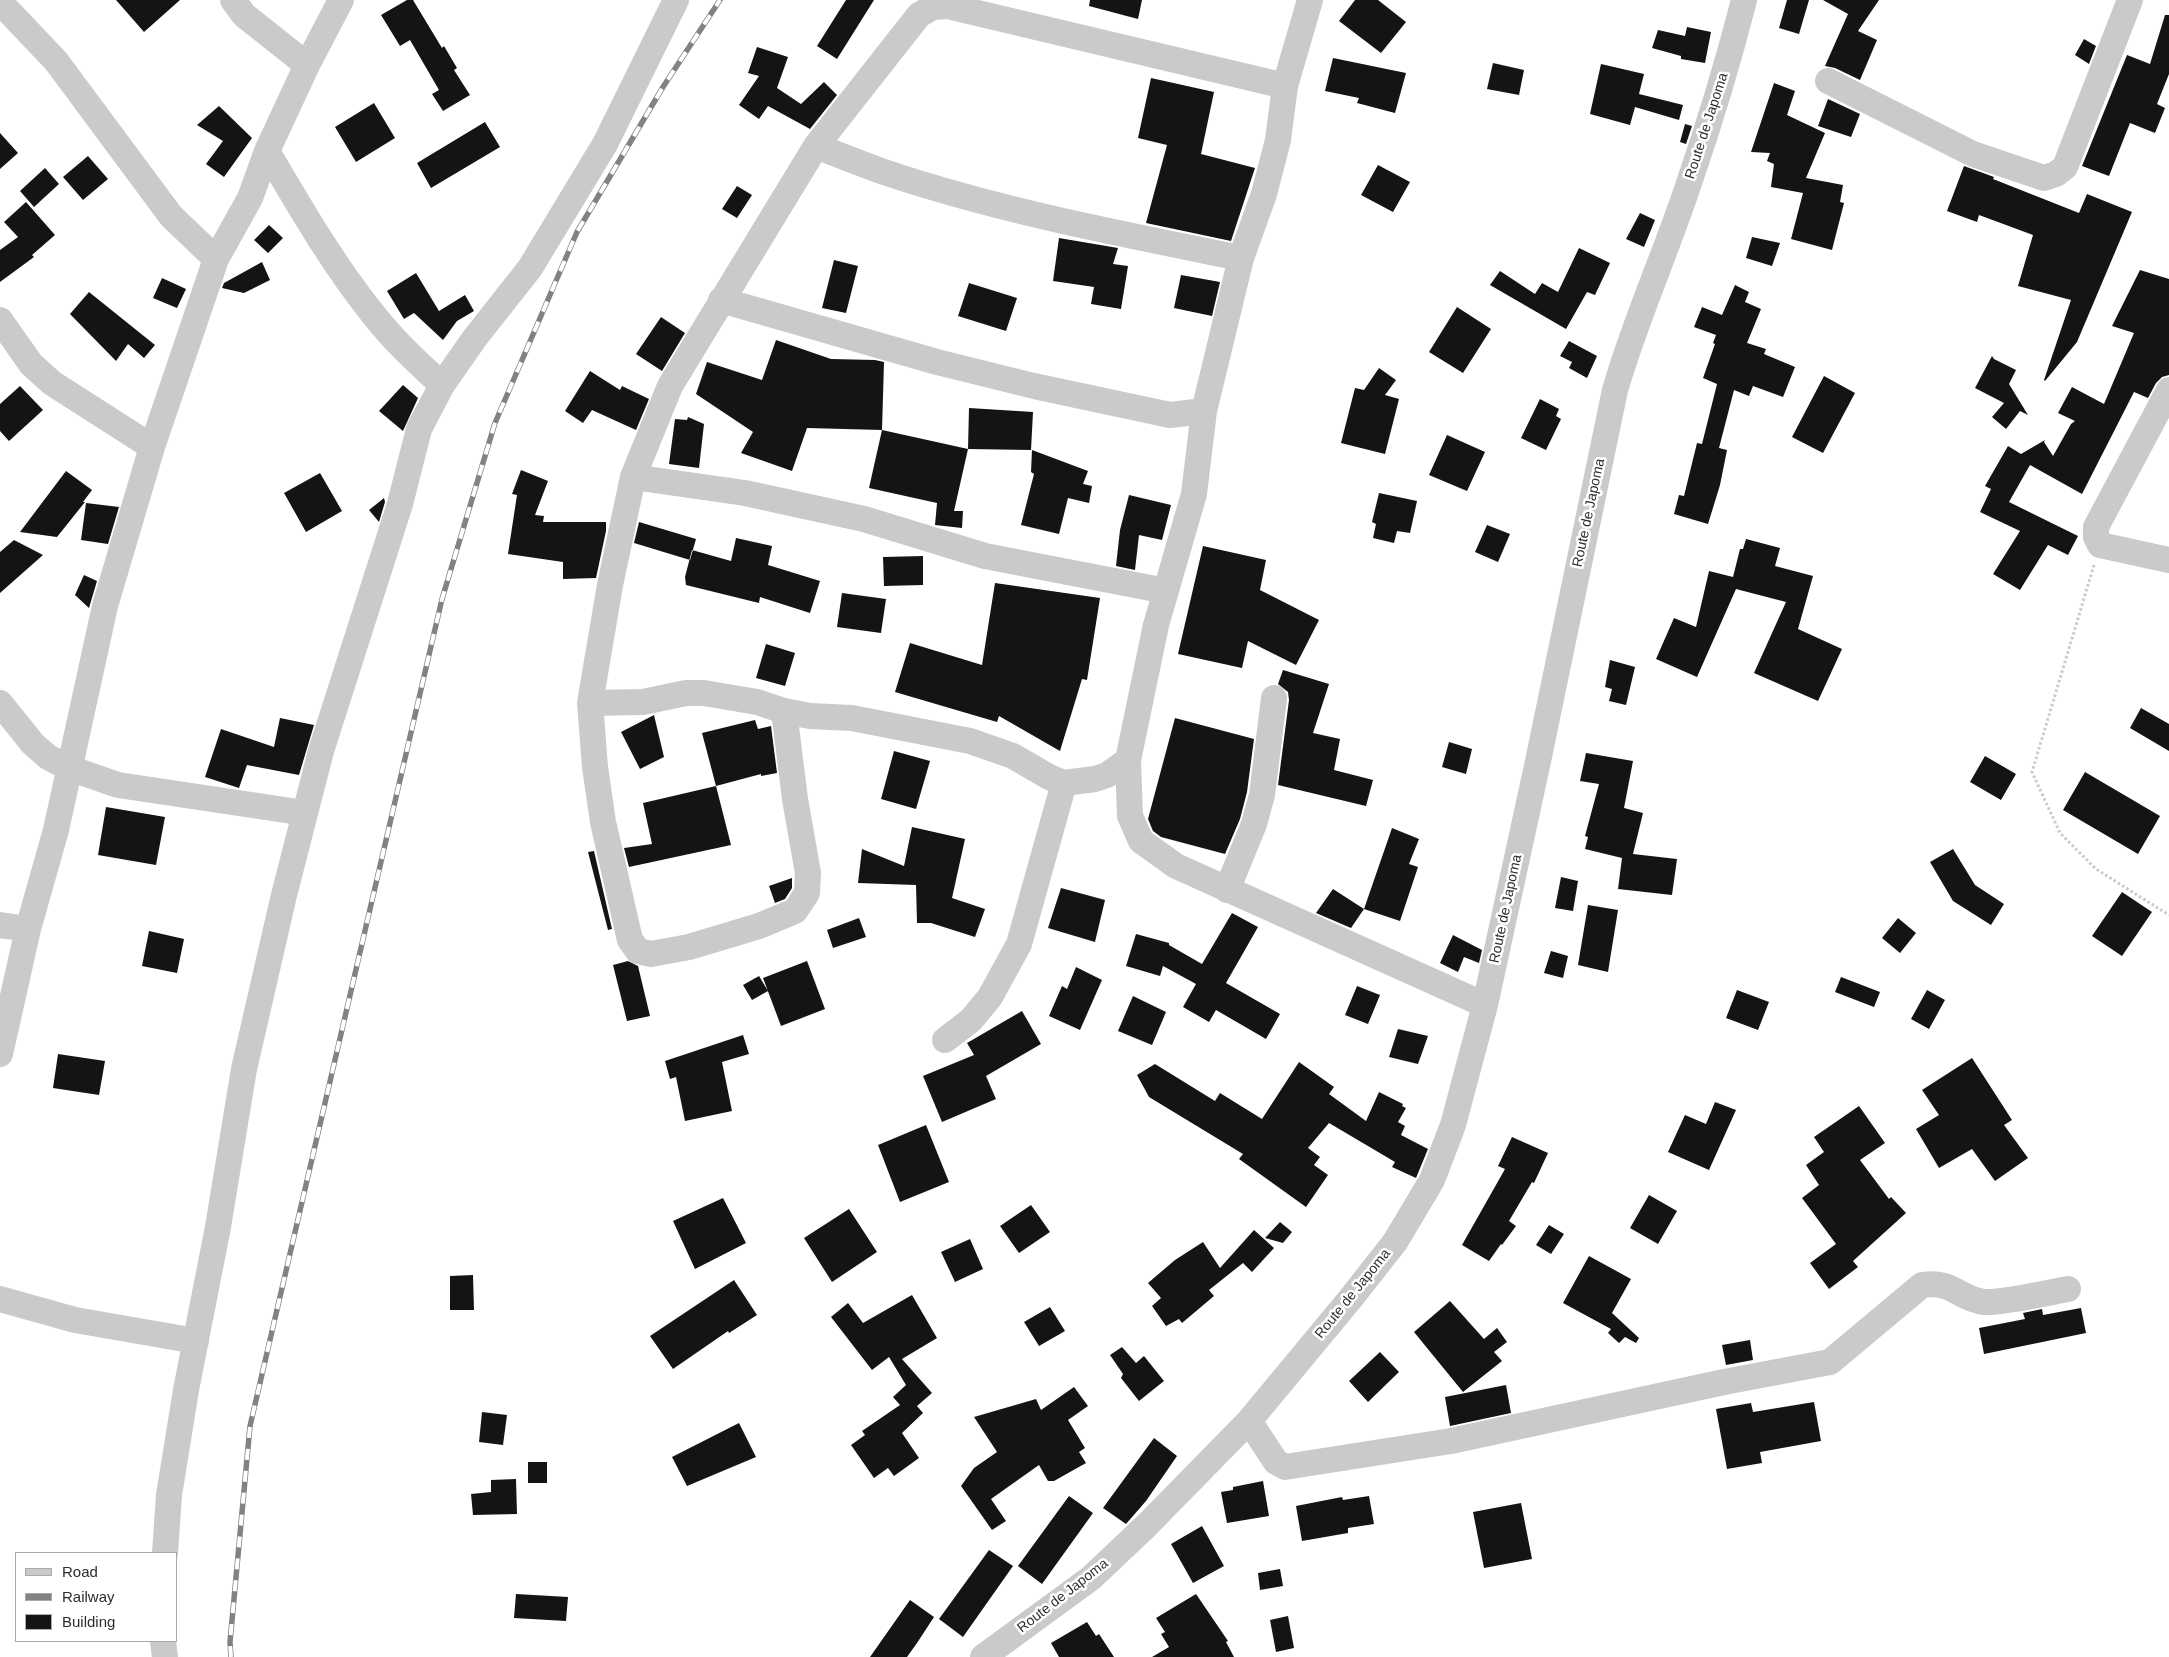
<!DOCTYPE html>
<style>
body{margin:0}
#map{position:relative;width:2169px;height:1657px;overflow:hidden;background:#fff;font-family:Arial,sans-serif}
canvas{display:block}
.legend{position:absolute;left:15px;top:1552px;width:162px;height:90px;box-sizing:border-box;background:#fff;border:1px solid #ababab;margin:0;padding:6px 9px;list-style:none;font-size:15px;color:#2d2d2d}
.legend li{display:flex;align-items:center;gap:10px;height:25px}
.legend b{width:25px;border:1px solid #ababab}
</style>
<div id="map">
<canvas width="2169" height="1657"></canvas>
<ul class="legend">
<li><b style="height:6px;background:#cacaca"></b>Road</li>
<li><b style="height:6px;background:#828282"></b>Railway</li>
<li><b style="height:14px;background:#141414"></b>Building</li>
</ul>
</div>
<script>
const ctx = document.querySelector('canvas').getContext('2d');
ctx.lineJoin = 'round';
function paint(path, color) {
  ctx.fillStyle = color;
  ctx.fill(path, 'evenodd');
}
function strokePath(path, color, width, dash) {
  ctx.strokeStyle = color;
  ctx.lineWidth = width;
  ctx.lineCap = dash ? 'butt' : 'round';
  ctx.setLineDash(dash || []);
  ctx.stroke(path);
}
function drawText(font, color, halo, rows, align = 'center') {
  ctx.font = font + ' Arial,sans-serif';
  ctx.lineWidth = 5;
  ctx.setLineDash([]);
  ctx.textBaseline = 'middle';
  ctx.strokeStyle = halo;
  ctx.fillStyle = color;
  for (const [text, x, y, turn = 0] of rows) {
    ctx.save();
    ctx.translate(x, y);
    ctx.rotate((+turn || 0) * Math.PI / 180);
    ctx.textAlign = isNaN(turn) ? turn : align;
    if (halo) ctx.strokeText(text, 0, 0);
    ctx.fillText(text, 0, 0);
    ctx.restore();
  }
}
paint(new Path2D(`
 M116,0H180L144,32Z
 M407,0H413L442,48L444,46L457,68L454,70L470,95L443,111L432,94L439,90L410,40L400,46L381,15Z
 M846,0H874L837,59L817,46Z
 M1090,0H1142L1138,19L1089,6Z
 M1355,0H1378L1406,22L1381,53L1339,21Z
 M1787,0H1809L1799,34L1779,28Z
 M1823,0H1879L1858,31L1877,40L1860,80L1835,68L1825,66L1848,14Z
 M2165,15H2169V74L2157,104L2165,108L2155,133L2130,123L2109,176L2082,166L2127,55L2150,64Z
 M1687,27L1711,32L1705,63L1681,59V56L1652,48L1658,30L1685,36Z
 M2084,39L2096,46L2089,64L2075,55Z
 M757,47L788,57L777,88L801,104L824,82L837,95L810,129L768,106L759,119L739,105L759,76L748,73Z
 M1333,58L1406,73L1395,113L1357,103L1359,98L1325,91Z
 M1493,63L1524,70L1519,95L1487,89Z
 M1601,64L1644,74L1639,94L1683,105L1679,120L1635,107L1630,125L1590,114Z
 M1151,78L1214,92L1201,154L1255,168L1231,241L1146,223L1167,145L1138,138Z
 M1774,83L1795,91L1787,115L1825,133L1806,178L1843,185L1840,202L1844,203L1832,250L1791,239L1803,193L1771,187L1774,164L1767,161L1770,153L1751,152Z
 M1828,99L1860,114L1851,137L1818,126Z
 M374,103L395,138L356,162L335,127Z
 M219,106L252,138L224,177L206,164L223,141L197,125Z
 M485,122L500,147L431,188L417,163Z
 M1685,124L1692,126L1686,144L1680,142Z
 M0,133L18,153L0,169Z
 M88,156L108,179L83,200L63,177Z
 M1378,165L1410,182L1393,212L1361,195Z
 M1964,166L1994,177L1993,179L2079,213L2087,194L2132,212L2077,342L2045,381L2044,380L2071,300L2018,286L2033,235L1979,215L1977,222L1947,211Z
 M45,168L59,184L34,207L20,191Z
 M737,186L752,195L737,218L722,209Z
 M26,202L55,235L32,255L34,257L0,282V250L18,237L4,222Z
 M1640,213L1655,220L1644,247L1626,239Z
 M269,225L283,238L268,253L254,240Z
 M1752,237L1780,243L1772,266L1746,258Z
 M1059,238L1118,248L1113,264L1128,266L1121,309L1091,304L1094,287L1053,281Z
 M1579,248L1610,263L1595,295L1587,292L1566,329L1490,285L1500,271L1535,294L1542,283L1558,292Z
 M834,260L858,266L846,313L822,308Z
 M262,262L270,280L244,293L222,288L224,283Z
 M2140,270L2169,279V375L2162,377L2156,383L2148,398L2134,392L2082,494L2030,465L2009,502L2078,536L2068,555L2048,545L2020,590L1993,574L2020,531L1980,512L1991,489L1985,486L2008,446L2021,454L2045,440L2044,442L2053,456L2071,424L2075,421L2058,413L2072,387L2104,404L2134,333L2112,326Z
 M416,273L439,311L465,295L474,311L457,321L443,340L414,313L404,319L387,291Z
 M1181,275L1220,282L1212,316L1174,308Z
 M162,278L186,289L177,308L153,298Z
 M969,283L1017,298L1006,331L958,316Z
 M1735,285L1749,292L1745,302L1761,309L1747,343L1766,349L1764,354L1795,367L1783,397L1753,386L1749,396L1734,390L1719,448L1727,450L1720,485L1708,524L1674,514L1679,495L1684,496L1697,443L1702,444L1717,384L1703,378L1715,344L1713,343L1716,335L1694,327L1702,307L1722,315Z
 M89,292L155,345L144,358L128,344L116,361L70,314Z
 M1457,307L1491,329L1463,373L1429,352Z
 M661,317L685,333L662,371L636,354Z
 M776,340L831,359L875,360L884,362L882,430L807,428L792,471L741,453L753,432L696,394L707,362L762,380Z
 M1569,341L1597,356L1587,378L1569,368L1572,362L1560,356Z
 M1992,356L1994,359L2016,370L2009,384L2028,415L2020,411L2006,429L1992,417L2004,403L1975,388Z
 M1379,368L1396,380L1385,395L1399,399L1385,454L1341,443L1355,388L1364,390Z
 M590,371L620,390L622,386L649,399L636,430L592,410L583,423L565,411Z
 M1824,376L1855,393L1823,453L1792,437Z
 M403,385L418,398L403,431L379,411Z
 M20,386L43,410L9,441L0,431V404Z
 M1540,399L1559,409L1556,416L1561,419L1546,450L1521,438Z
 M969,408L1033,412L1031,450L968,449Z
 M688,417L704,424L699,468L669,464L675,419L687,420Z
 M882,430L968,449L954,511H963L962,528L935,525L937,503L869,488Z
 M1447,435L1485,452L1467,491L1429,475Z
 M1032,450L1088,471L1083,484L1092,486L1089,503L1068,498L1059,534L1021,525L1034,474L1031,472Z
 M521,470L548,481L535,515L544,516L543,522H606V531L596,578L563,579V562L508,554L517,495L512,494Z
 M66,471L92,490L83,502H85L57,537L20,532Z
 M320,473L342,511L306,532L284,493Z
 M1379,493L1417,501L1410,533L1397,531L1394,543L1373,538L1376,524L1372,522Z
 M1129,495L1171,505L1162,540L1139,535L1135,570L1116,566L1120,530Z
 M384,498L385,502L379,522L369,510Z
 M86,503L119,507L108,544L81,540Z
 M639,522L696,539L690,560L634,543Z
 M1487,525L1510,534L1498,562L1475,552Z
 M736,538L772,546L768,565L820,581L810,613L760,597L759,603L686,585L685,577L692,550L731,561Z
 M1746,539L1780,548L1775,566L1813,576L1798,629L1842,649L1818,701L1754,673L1786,602L1736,589L1697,677L1656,659L1674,618L1696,627L1709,571L1733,577L1740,549H1743Z
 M14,540L43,555L0,593V552Z
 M1203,546L1266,560L1260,590L1319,620L1296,665L1248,641L1242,668L1178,654Z
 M923,556V585L884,586L883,557Z
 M84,575L97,581L89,608L75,595Z
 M995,583L1100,598L1087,680L1082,679L1060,751L999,716L997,722L895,692L910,643L982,665Z
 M842,593L886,599L881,633L837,627Z
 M766,644L795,653L785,686L756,678Z
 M1610,660L1635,667L1626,705L1609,701L1612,689L1605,687Z
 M1283,670L1329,684L1313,733L1340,739L1334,770L1373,780L1366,806L1278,785L1289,700L1288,692L1278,684Z
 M2141,708L2169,724V751L2130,728Z
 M654,715L664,757L640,769L621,732Z
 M280,718L314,725L299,775L247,765L239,788L205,777L221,729L274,747Z
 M1175,718L1254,739L1247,792L1240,819L1225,854L1161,837L1153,831L1148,819Z
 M755,720L758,729L771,726L777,773L761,776V774L716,786L702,733Z
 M1449,742L1472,749L1466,774L1442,767Z
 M894,751L930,761L916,809L881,799Z
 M1586,753L1633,761L1624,808L1643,813L1633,854L1677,859L1672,895L1618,889L1622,858L1585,849L1588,837L1585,836L1599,784L1580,781Z
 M1985,756L2016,774L2001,800L1970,782Z
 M2085,772L2160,816L2138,854L2063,810Z
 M716,786L731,845L629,867L624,848L652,844L643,803Z
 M106,807L165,817L156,865L98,855Z
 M912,827L965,839L952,898L985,909L975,937L931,923H917L916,885L858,883L862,849L904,866Z
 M1392,828L1419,839L1409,864L1418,867L1400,921L1364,909Z
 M1953,849L1975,885L2004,904L1991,925L1953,901L1930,862Z
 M594,851L612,929L608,930L588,852Z
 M1561,877L1578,881L1573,911L1555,908Z
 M792,878V888L785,899L775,903L769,886Z
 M1061,888L1105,900L1095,942L1048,928Z
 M1333,889L1364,909L1351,928L1316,913Z
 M2122,892L2152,912L2122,956L2092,936Z
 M1588,905L1618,910L1608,972L1578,965Z
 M1232,913L1258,927L1226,983L1280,1014L1266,1039L1216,1010L1209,1022L1183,1007L1196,984L1163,966L1160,976L1126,966L1136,934L1169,943V945L1202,964Z
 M859,918L866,937L833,948L827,930Z
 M1898,918L1916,933L1900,953L1882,938Z
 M149,931L184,939L177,973L142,966Z
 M1453,935L1482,950L1479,963L1464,957L1458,972L1440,963Z
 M1551,951L1568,956L1563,978L1544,973Z
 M628,961L638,966L650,1016L627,1021L613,965Z
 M807,961L825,1009L781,1026L763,978Z
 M1076,967L1102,980L1080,1030L1049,1016L1062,986L1067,989Z
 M759,976L768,991L752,1000L743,985Z
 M1841,977L1880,992L1874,1007L1835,992Z
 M1357,986L1380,995L1368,1024L1345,1015Z
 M1737,990L1769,1002L1758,1030L1726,1018Z
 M1927,990L1945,1000L1929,1029L1911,1019Z
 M1133,996L1166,1012L1152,1045L1118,1031Z
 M1022,1011L1041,1044L986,1076L996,1099L942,1122L923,1076L974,1055L967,1043Z
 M1398,1029L1428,1036L1418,1064L1389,1057Z
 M743,1035L749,1054L722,1062L732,1111L685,1121L676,1077L670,1079L665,1061Z
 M58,1054L105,1061L99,1095L53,1088Z
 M1972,1058L2012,1120L2004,1125L2028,1158L1995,1181L1972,1149L1939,1168L1916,1129L1939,1115L1922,1090Z
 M1299,1062L1334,1087L1329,1094L1366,1121L1379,1092L1403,1104L1402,1106L1406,1108L1398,1122L1405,1126L1401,1135L1428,1149L1416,1178L1392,1167L1395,1162L1329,1123L1308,1148L1320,1157L1314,1165L1328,1175L1306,1207L1239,1159L1243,1154L1149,1097L1137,1075L1155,1064L1215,1101L1220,1093L1262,1119Z
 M1715,1102L1736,1110L1709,1170L1668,1152L1685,1115L1706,1124Z
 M1859,1106L1885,1143L1860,1160L1889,1199L1891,1197L1906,1213L1853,1261L1858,1267L1829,1289L1810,1263L1836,1244L1802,1198L1819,1185L1806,1165L1824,1152L1814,1137Z
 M926,1125L949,1182L900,1202L878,1145Z
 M1512,1137L1548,1153L1534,1183L1532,1182L1509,1221L1516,1226L1502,1245L1501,1244L1489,1261L1462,1245L1505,1169L1498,1166Z
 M1649,1195L1677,1211L1658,1244L1630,1228Z
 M723,1198L746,1243L695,1269L673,1221Z
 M1031,1205L1050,1232L1019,1253L1000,1226Z
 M849,1209L877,1252L832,1282L804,1238Z
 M1280,1222L1292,1232L1283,1243L1265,1238Z
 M1549,1225L1564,1234L1551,1254L1536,1245Z
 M1254,1230L1274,1248L1252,1272L1243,1263L1209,1290L1214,1296L1182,1323L1179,1319L1166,1326L1152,1306L1161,1298L1148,1283L1175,1260L1203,1242L1220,1268Z
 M970,1239L983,1269L955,1282L941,1252Z
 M1589,1256L1631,1279L1612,1313L1639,1338L1636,1343L1625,1337L1619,1343L1608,1333L1611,1329L1563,1303Z
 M473,1275L474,1310H450V1276Z
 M734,1280L757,1315L729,1333L728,1331L673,1369L650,1336Z
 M912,1295L937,1338L902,1359L932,1393L917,1406L923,1413L902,1433L919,1458L894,1476L888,1468L874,1478L851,1445L865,1435L862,1431L900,1405L893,1397L906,1385L889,1357L872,1370L831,1317L848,1303L863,1323Z
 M1450,1301L1484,1339L1497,1328L1507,1342L1494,1352L1502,1361L1463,1392L1414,1332Z
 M1050,1307L1065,1331L1039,1346L1024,1322Z
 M2081,1308L2086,1333L1984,1354L1979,1328L2025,1319L2023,1313L2042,1309L2043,1315Z
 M1750,1340L1753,1360L1726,1365L1722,1345Z
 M1122,1347L1136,1363L1144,1356L1164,1381L1139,1401L1121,1378L1123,1374L1110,1355Z
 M1380,1352L1399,1372L1368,1402L1349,1381Z
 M1506,1385L1511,1413L1450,1426L1445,1397Z
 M1074,1387L1088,1406L1068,1420L1085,1448L1079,1452L1086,1463L1054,1481H1048L1039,1465L991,1499L1006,1521L992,1530L961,1486L974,1468L997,1452L974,1417L1036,1399L1041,1410Z
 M1814,1402L1821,1441L1760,1452L1762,1463L1727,1469L1716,1409L1751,1403L1753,1412Z
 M482,1412L507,1415L503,1445L479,1442Z
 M739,1423L756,1457L687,1486L672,1457Z
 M1154,1438L1177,1456L1146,1501L1126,1524L1103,1508Z
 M528,1462H547V1483H528Z
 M516,1479L517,1514L473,1515L471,1494L491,1492V1480Z
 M1263,1481L1269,1516L1227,1523L1221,1492L1233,1490V1487Z
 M1069,1496L1093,1513L1042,1584L1018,1566Z
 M1369,1496L1374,1524L1348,1528V1533L1302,1541L1296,1506L1342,1497L1343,1500Z
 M1521,1503L1532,1559L1484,1568L1473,1512Z
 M1202,1526L1224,1566L1193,1583L1171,1544Z
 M989,1550L1013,1566L963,1637L939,1619Z
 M1280,1569L1283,1586L1260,1590L1258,1573Z
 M516,1594L568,1597L566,1621L514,1618Z
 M1196,1594L1228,1641L1226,1642L1234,1657H1152L1169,1647L1161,1634L1165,1632L1156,1618Z
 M910,1600L934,1617L917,1643L907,1657H870Z
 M1288,1616L1294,1648L1276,1652L1270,1620Z
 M1087,1622L1096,1636L1099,1634L1114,1657H1059L1051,1643Z`), '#141414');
strokePath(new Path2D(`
 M2094,565L2032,772L2060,833L2096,869L2169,915`), '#cacaca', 3, [2.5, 2.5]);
strokePath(new Path2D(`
 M233,0L244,15L307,65
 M1310,0L1285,86L1278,140L1264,194L1241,258L1204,411L1194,494L1156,625L1128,760L1130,816L1141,841L1176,866L1485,1005
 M0,2L56,61L171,216L216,259
 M1828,81L1973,154L2044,178L2056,174L2065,167L2130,0
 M816,146C839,155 861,164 884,172C1000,211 1122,234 1241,258
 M267,151C300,207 332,263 373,314C393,340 417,362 442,385
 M721,300L937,362L1034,386L1170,415L1204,411
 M0,320L31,364L52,383L152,447
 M2169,390L2096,527V537L2100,545L2169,560
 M633,477L745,493L864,519L985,556L1166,591
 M0,703L33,744L48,757L69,768L118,785L305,813
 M590,703L643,702L686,693H704L757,702L784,711L810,716L852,718L970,741L1013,756L1049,777L1064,783L1095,779L1107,775L1128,760
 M784,711L795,799L808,873L807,893L795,911L759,926L689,947L651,954L638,951L630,940L603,822L595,767L590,703L610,585L633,477L670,386L816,146L919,15L933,7L948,6L1285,86
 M1227,890L1254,824L1262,795L1274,698
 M0,925L28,929
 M945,1040L971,1020L990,997L1019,944L1064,783
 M0,1054L28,929L56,830L105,606L152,447L216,259L250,198L267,151L307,65L341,0
 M0,1299L75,1320L196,1341
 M1249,1421L1276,1462L1285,1467L1451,1441L1724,1382L1830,1362L1922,1285C1952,1280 1959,1299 1984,1302C2004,1303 2046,1293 2068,1289
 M165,1553L169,1495L186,1390L218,1227L244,1069L284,895L321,751L400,504L419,429L442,385L474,339L530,268L605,144L676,0
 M163,1641L165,1657
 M983,1657L1091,1578L1147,1525L1249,1421L1351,1298L1395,1242L1432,1180L1453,1125L1485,1005L1537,766L1615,390C1635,321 1665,255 1688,186C1709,125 1728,63 1744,0`), '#cacaca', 26);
const rail = new Path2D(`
 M231,1657L230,1642L250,1426L442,599L495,423L577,232L663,87L720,0`);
strokePath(rail, '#828282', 5.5);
strokePath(rail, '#fff', 4, [11]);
drawText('14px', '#2d2d2d', '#fff', [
 ["Route de Japoma",1707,126,-72],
 ["Route de Japoma",1589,513,-78],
 ["Route de Japoma",1506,909,-78],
 ["Route de Japoma",1353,1294,-51],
 ["Route de Japoma",1063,1596,-38]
]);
</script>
